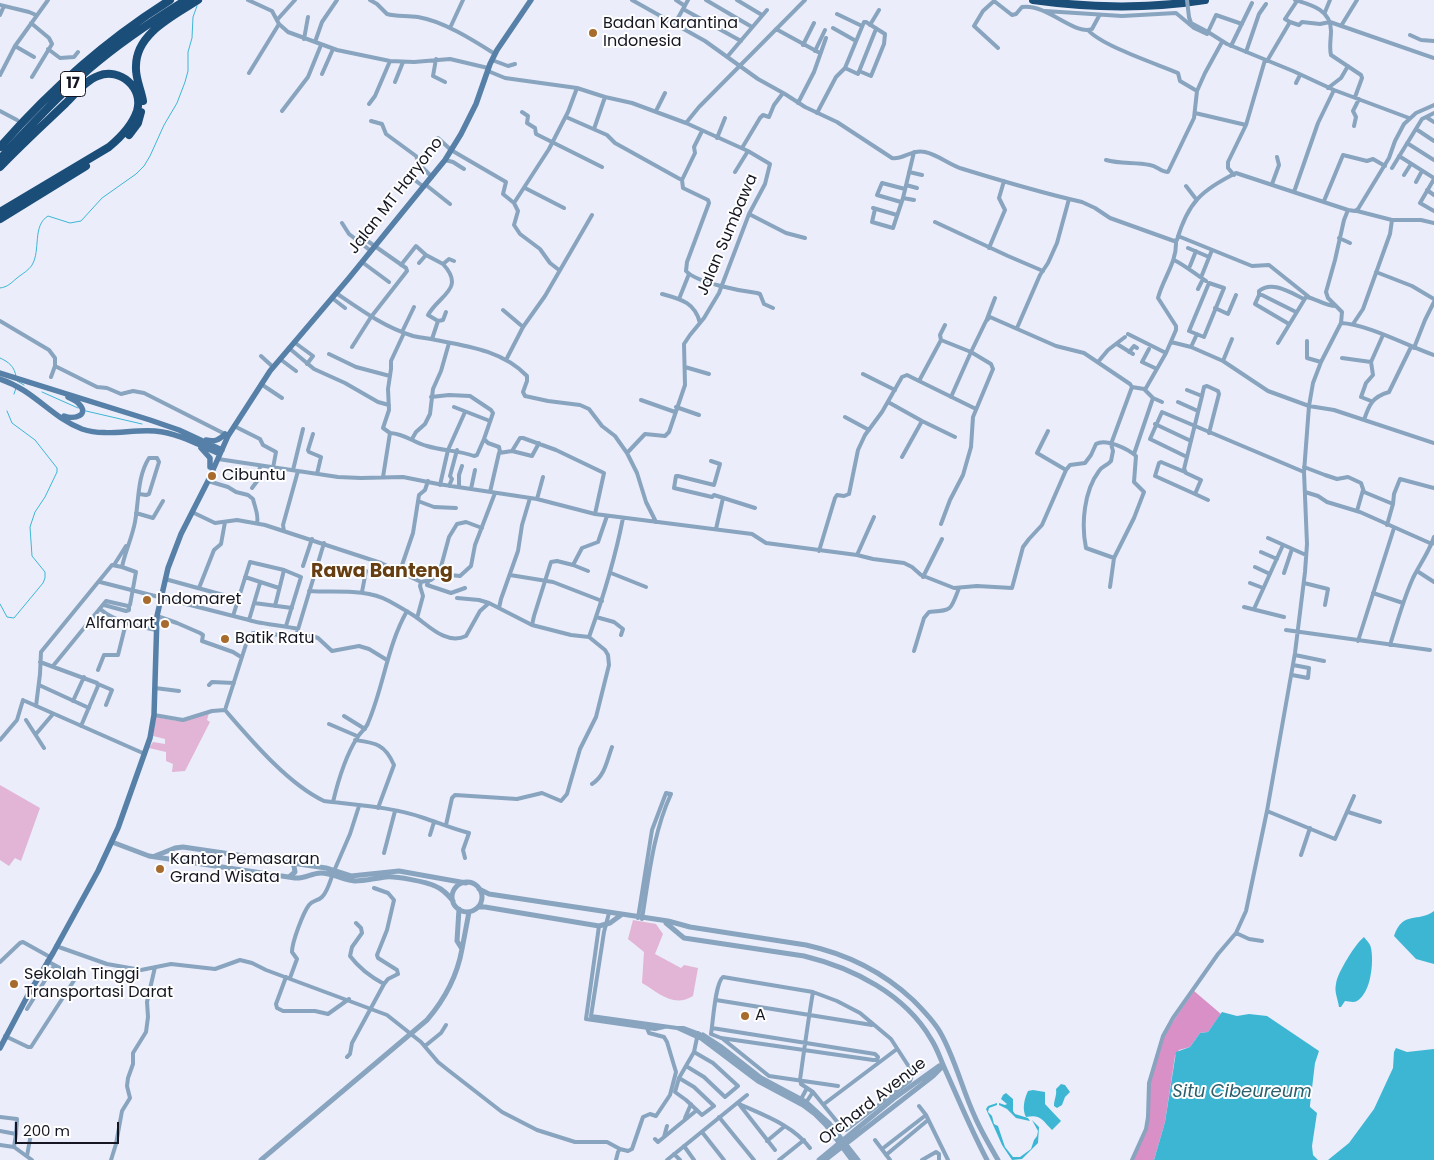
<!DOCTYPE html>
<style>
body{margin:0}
#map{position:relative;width:1434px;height:1160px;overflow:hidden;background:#ebedfa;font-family:Poppins,sans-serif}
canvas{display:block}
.scale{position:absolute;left:15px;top:1122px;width:104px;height:22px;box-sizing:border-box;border:2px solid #151621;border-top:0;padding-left:6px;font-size:15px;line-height:18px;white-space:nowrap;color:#151621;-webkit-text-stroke:4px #fff;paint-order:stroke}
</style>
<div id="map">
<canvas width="1434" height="1160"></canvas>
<div class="scale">200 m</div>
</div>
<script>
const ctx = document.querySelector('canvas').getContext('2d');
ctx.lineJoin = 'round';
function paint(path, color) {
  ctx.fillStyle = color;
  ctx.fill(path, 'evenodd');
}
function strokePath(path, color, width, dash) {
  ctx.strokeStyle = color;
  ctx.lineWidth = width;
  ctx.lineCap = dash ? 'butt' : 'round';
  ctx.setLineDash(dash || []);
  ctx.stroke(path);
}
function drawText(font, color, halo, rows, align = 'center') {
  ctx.font = font + ' Poppins,sans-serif';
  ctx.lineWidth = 4;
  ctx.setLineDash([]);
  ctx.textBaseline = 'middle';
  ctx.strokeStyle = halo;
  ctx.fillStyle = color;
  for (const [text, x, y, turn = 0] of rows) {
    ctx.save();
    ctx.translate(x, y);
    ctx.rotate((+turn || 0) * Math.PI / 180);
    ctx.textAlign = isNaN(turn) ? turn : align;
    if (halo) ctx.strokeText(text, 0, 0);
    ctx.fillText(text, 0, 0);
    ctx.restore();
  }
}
paint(new Path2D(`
 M209,713L207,720L210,722L185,771L172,772L173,764L166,761V752L149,748L153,742L165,744V739L153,736L156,717L177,721Z
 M0,785L40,808L21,861L15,858L9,866L0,860Z
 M633,920L656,924L663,934L655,954L681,968L684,965L698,968L693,996C673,1008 659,993 642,983L644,952L628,939Z`), '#e2b4d6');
paint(new Path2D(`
 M1194,991L1221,1014L1208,1032L1200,1033L1190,1047L1179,1050L1175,1056L1165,1122L1154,1160H1132L1146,1129L1149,1083L1163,1036Z`), '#d890c7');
paint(new Path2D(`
 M1434,911V964L1416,959L1394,936C1403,910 1418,923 1434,911Z
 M1364,937C1367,941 1370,943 1371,948C1374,962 1371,993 1357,1001C1353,1003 1349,1001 1345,1001L1341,1007H1339C1338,999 1334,992 1336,984C1337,973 1356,943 1364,937Z
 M1222,1012L1237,1016L1249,1014L1267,1016L1319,1051L1315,1063L1310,1105V1107L1317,1113L1312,1146L1313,1155L1318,1160H1154L1165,1122L1176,1052L1190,1047L1200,1033L1208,1032Z
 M1396,1048L1407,1052L1434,1049V1160H1328L1349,1143L1374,1109L1393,1068L1394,1052Z
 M1061,1084L1065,1085L1070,1092L1065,1097L1062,1105L1057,1108L1054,1106C1054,1099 1057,1096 1056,1089Z
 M1033,1090L1045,1092V1104L1061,1121L1052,1130C1042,1120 1041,1114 1026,1117C1022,1110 1024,1099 1028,1091Z
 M1006,1093L1013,1099V1111L1015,1114L1028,1118L1030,1121L1016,1118L1007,1109L999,1105V1103L1005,1105L1007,1104L1001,1099L1003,1095Z
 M997,1103V1105L989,1108L988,1112L992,1116L994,1124L998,1126L1005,1147L1013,1157H1020L1031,1149L1034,1140L1037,1136L1038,1131L1032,1120L1039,1127L1038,1143L1022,1159L1012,1160L1002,1145L986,1109L988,1106Z`), '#3db6d4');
strokePath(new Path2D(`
 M0,288C8,287 11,283 17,278C22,274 29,270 32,265C41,250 32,226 48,216L70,223L81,221L102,198L136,174L144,166L150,156L164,125L177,103L185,82L188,71V52L192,38L193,17L197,6
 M0,358C9,362 15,367 16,377
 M17,381L24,385
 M42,392L78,408
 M14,394L16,388
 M86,411L142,424
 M0,604L7,617L14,618L43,583L45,578V572L32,556L30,527L35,512L45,497L57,472V468L35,440L12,423L7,411`), '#3db6d4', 1);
strokePath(new Path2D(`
 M248,0L272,11L279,24L288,32L337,50L390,61L414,62L450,59L488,68
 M370,0L377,4L387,14C397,17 407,15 418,17C443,21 473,40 495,54
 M632,0L705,41L758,79L785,94L805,107L837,122L892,158C903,160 911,149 925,152C939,155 949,165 963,169C1002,181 1042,193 1082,202L1095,208L1110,218L1174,241L1177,240C1188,202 1202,190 1236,173L1348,210
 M676,0L685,6
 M706,0L752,27
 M737,0L762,15
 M1295,0C1312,5 1331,10 1331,31C1331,39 1329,47 1331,55L1361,75L1362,78L1355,97
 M0,5L29,12L36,15
 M683,9L741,41
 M1045,11L1122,16L1176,13L1194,28L1207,34L1208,32L1227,44L1293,71L1334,90L1409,118
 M1325,12L1330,0
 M837,14L862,26
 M0,15L4,6
 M1189,17L1191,23L1208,32L1216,15L1242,24
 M277,20L295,0
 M1290,22L1299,25L1302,22L1320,24L1330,22L1434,58
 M31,23L49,38L52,44L32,77
 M674,25L688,0
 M870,25L879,10
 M1341,26L1357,0
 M450,28L463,0
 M833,28L856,41
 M776,29L818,52
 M1088,30C1102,46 1157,64 1178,73L1180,81L1197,91L1194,118L1168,172C1161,172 1157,166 1150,165C1135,162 1120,164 1106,160
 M1410,35L1421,40L1434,41
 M304,39L308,17
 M315,42L322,22L337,0
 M803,45L814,23
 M15,46L34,57
 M1231,46L1252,3
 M998,48L974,26L983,11L994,1L1012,15L1016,14L1022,7C1046,3 1075,36 1092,29L1099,16
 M48,49L60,58L74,57L78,52
 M815,51L825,30
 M1246,52L1259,14L1266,4
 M727,57L767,10
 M436,59L433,76L445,82
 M492,60L508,66L515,64
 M1267,61L1290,22L1285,19L1297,1
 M845,68L858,74L876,29
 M488,71L505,78L577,88L605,97L632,103L686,123L748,151L770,164L765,184L749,214L719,293L704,318L690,335L684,344L685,385L669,432L665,436L645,434L627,453
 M249,73L279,24
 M322,74L333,49
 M0,75L15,46L48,0
 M395,82L403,62
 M1296,83L1300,75
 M1328,88L1341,78L1348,66
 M1197,91L1205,73L1222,42
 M798,103L814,72L826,38
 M369,104L375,96L390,61
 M0,111L17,120
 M282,111L308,77L321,45
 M656,111L665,93
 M522,112L528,116L527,123L535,128L536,134L602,167
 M817,113L836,77L845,68L864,22H866L885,34L884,44L871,76L859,71
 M1195,113L1246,125
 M566,117L607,135L615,143L678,178L682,180L683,188L708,200L709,203L687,262L686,271C697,283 741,291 757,293L760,294L764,304L773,308
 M1426,117L1434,122
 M371,121L382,124L386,134L416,156L420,165L432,177
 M686,123L699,107L805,0
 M1354,126L1356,117L1353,111L1359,99
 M594,129L605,97
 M1416,129L1434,141
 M438,138L451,150L506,182L503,194L514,203
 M717,138L725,118
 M1407,143L1434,160
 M742,148L760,118L763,115L769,117L774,105L783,93
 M1399,156L1434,178
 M445,160L453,162L464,169
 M1392,168L1422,119L1434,113
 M735,172L748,151
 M909,172L922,175
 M408,175L424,187
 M1234,175L1228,168V162L1246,125L1265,60
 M1404,175L1411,164
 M1434,179L1420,203L1434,211
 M682,180L695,153L694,147L702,131
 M1416,182L1422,171
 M1272,184L1279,165L1277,157
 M426,185L450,204
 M906,185L917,188
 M1186,186L1196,199
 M525,188L564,208
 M1427,190L1434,195
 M1294,192L1318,123L1334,90
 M903,198L914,200
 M1324,201L1343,155L1367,161L1373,159L1385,166
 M901,202L877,195L882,183L905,189
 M873,208L897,215
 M875,209L872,222L893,228L903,198L914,152
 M1357,211L1392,220H1421L1434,223
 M749,214L786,233L805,238
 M935,222L1008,256L1043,271
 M342,223L349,234L371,251
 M1178,236L1252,266L1269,265L1309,297
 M1339,238L1350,243
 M989,248L1005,210L999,198L1004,181
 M1188,248L1209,257
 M1174,260C1186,266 1195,274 1206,281
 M362,262L389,282
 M419,263L426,255
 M401,265L416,246L426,255L443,264
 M1190,266L1196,251
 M559,270L550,263L540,249L520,234L514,225L518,211L514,203L549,149L568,112L577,88
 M1376,272L1412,286L1434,299
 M1202,275L1212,250
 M1209,283L1224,288L1204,337L1189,331Z
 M1198,289L1203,279
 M336,293C361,310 384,327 413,336C421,338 428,338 436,340C468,346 503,351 527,376V381L523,392L525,396L548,401L580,405L589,409L602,426L615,436L627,453L637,473L646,502L656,522
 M662,294C680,299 695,302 700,323
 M1259,295V291C1272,280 1291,293 1304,299
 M332,298L345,308
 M679,299L689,274
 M1215,308L1228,314L1236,295
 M503,310L523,327
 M987,319L995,298
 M0,321L49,350L55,358V366L97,387L107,388L121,394L133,391L144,393L225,434
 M438,321L428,315C439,295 466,289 443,264L449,259L454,261
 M1341,323C1367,324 1408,346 1434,355
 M1289,324L1255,304L1259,295H1262L1296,312
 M1353,324L1363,309L1390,234L1392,220
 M1017,328L1040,275L1048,263L1057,243L1069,199
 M402,332L414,307
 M1128,334L1166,353
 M432,339L438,321L443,320L446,312
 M941,340L940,335L945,325
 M1307,341V358L1321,362
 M294,342L313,356L307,364
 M1171,342L1191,347L1223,361L1268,391L1309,406L1334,410L1434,443
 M1278,343L1306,297C1316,298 1324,306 1336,306
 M1117,344L1133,354
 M352,347L371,317L407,271L406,268L359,235
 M1191,347L1197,334
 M289,348L314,369L345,383L378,402L389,405
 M1414,348L1425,320L1434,302
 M1149,349L1142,362L1157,369
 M1129,352L1134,346L1137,348
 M329,354L356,367L390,376
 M261,356L273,367
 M1342,358L1371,362L1383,335
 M280,359L296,371
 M506,360L523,327L545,296L592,215
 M1223,361L1232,339
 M1098,362L1108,350L1125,337
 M685,367L709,374
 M863,374L895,390
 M51,377L55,366
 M919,381L976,409
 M261,384L282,398
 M1132,387L1144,389L1146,388L1166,353L1176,330V326L1158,298C1163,278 1177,263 1176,241
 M1144,389L1153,398L1162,402
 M1187,390L1202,396
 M431,397L449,395L470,396L491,410L493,413L484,439L488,443L499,447L500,452
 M641,400L675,412
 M1371,401L1361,397L1366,383L1373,375L1371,362
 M888,402L922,421L955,437
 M1178,402L1198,411
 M454,407L490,421
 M676,407L699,415
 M845,417L869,430
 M1364,420C1369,405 1372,397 1389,392L1411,347
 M1155,424L1191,441
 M234,426L260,439L263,445L276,452L273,468
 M1048,431L1037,453L1066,470
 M390,433C406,434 412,442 427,446C443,451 458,450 474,456L477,455L484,439
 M313,434L308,450L309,452L321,457L317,474
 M412,439L416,432L425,424L430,414L433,389L441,371L449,343
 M512,451L532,456L539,443
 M1134,454L1153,398
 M902,457L922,421
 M1187,457L1150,439L1162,412L1304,472
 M218,459L338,477L361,478L403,477L438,484L537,499L595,514L752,534L766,543L857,555L873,559L904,563L912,567L921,575L954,588L977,586L1012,588L1023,547L1029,539L1042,525L1066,470L1070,465L1085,463L1091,455L1096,444C1106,438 1128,449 1136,456L1134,482L1144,492L1134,518L1114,558
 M711,461L720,464L714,485L678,476H676L674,488L712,497L714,495L755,508
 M1304,467L1325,475L1337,479L1348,477L1361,483L1364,492L1393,504L1387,525
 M293,470L303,429
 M1185,472L1161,462L1159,463L1155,476L1195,494
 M383,477L390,433L383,428L389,410L388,389L391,369V361L404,333
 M208,481L228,487L236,492L248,495L253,499C255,508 259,515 257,523
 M440,485L448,450L465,412
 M449,486L452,479L450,476L457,450
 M459,487V475L462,466
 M252,488L258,480L260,466
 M471,489L475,470
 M490,492L499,453L512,451L520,438H523L556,450L604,473L595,514
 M1305,492L1318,496L1327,502L1360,512L1432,544
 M537,499L543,477
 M1208,500L1195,494L1201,480L1186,473L1184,469L1202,396L1204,387L1207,386L1218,391L1219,394L1209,433
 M418,501L434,507L456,508
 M1393,504L1394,494L1400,479L1434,488
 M1357,511L1363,490
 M192,512L215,523L237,520L265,525L381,563L421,582
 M136,513L153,518L163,501
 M941,524L950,500L963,475L971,447L973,417L993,369L991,364L971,352L951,397
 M716,529L723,498
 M284,531L283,525L298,471
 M1268,538L1306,555
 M819,551L835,498L837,495L844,496L849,494L858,450L865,435L882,412L902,377L907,375L919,381L941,340L971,352L986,321L990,317L1056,346L1084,353L1130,384L1132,387L1111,444L1113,451L1111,461C1107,466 1102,466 1099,471C1084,491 1081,524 1086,548L1114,558L1110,587
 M1261,552L1277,559
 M857,555L874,517
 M114,565L126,546
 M573,565L588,571
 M303,566L312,539
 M1255,567L1270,574
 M400,571L413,533L419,495L425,490L428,481
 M1417,571L1434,582
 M611,573L646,587
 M1284,573L1292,549
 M439,574L449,537L457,524L466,522L482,528
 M510,575L553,582L602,601
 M245,577L279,588
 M923,577L942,539
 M165,579L238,599
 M100,582L249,620C254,623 288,626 298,629
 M428,582L427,585L451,593L465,588
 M1250,583L1263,588
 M1304,583L1328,589L1325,605
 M199,588L214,550L221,544L225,522
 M309,591C335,593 365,588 389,601C398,606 407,611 416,617C430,627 447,645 466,636L480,611L489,603L532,625L571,635L589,637
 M362,592L366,571
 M1373,593L1403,603
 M457,598L479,600L489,603
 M254,603L292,608
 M104,605L126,611L129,610V606
 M275,606L284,570
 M1244,607L1284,617
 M499,608L501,599L518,551L522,525L530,498
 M100,609C116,622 136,626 156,630
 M1254,609L1283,545
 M157,616L177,623L200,633L203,635L202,641L233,652L241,657
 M233,616L250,562L284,570L301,577L286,626
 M596,617L614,622L623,629L621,635
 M417,618L423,596L420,586L421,582L431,580L439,574L460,576L471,566L475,545L495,493
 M249,620L260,583
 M532,625L534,616L551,562L557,561L573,565L582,548L598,542L607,516
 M1286,630L1430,650
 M296,636H312L318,638L332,651L359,646L369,649L387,660
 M589,637C603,598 615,559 623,518
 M1358,641L1394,528
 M1390,645C1397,623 1403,600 1413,578C1420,564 1429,552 1434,537
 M914,651L924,618L929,612C952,610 950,612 959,588
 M1295,655L1324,661
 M40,662L97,683L98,686L81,726
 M53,666L106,601L128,606L130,605L136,572L122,567
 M98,670L104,655H118L126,623
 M1292,675L1308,678L1309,668L1293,665
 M98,684L112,690L106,705
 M39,685L89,708
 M209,685L212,682L234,683
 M155,688L179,691
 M25,701L145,754
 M73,701L84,677
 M36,706L40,674L41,652L112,565L122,567C125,552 132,538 135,522C139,501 137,477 149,458H157L159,462L149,494L146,495L139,494
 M225,710L249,635L253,633L296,636L324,543
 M154,715L183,720L212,711L225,710C251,740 288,784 324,801C357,805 393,807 424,818C439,823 453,829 469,833L463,850L465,858
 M344,716L365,729
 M26,720L44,748
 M329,724L357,736
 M36,734L53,714
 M0,740L17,720L23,700
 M355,740C376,743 385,744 394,765L378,808
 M592,784C605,776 607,760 612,747
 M333,802C338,781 345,757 357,738C360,732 366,729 368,723C384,686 387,646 407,611
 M1267,811L1335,839L1354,796
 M1348,812L1380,822
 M446,825L452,798L455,795L517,799L542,793L561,801L567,794L580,749L596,717L609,665L608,655L605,650L589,637
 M430,835L434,822
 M384,853L395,811
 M1301,855L1310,828
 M334,871L350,834L359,806
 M609,913L604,932L591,1016L677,1028
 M638,918L652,830L666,793L671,794C653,833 649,876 642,919
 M356,923L361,928L362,933L352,947L350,956C359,968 371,977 384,984
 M599,926L586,1019L655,1029L664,1027
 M1236,933L1249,939L1262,941
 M56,946L107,964L141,970L171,964L215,969L240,960L252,963L266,970L387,1015L421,1042L438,1062L448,1070L502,1112L537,1130L575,1142H607L620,1149
 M0,962L20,943L23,942L50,957
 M286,977L276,1004L277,1008L283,1011H315L328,1014L349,999
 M290,978L297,959L292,952C292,942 303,913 309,905C313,900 318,901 322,897C327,892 330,882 332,876
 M716,1000L872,1025
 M27,1009L54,966
 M712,1028L875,1054L878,1057L877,1060H873L721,1038L711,1034C713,1023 715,983 723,977L813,992L837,1001L860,1013L891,1039L913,1073L910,1081L846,1130L843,1129L813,1092L801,1084L800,1080C804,1051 808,1021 813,992
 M5,1036L28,1047H31L75,979L73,975L47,961
 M699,1038L677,1028H684L700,1034
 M723,1039L769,1076L838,1086
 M425,1046L441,1033L446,1025
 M347,1057L350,1054L352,1043L384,984L388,979L398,974L397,970L378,958L377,955L387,930L394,900L388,893L374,888
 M686,1066L704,1077L725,1097L738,1086L713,1063L694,1052
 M679,1078L694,1087L714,1106L702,1115L686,1100L675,1092L679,1078L694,1052L698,1033
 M800,1101L807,1088
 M737,1103C763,1115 793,1125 810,1148
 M739,1104L775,1150
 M805,1104L813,1092
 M824,1104L897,1049
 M919,1106L926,1115L948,1160
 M0,1117L17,1119L16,1134
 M719,1117L754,1160
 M685,1118L691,1104
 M0,1131L16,1134L14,1147L32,1160
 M702,1132L724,1160
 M664,1137L667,1126
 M655,1139L658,1142L697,1110
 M875,1140L890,1160
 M767,1141L785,1126
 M0,1145L14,1147
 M684,1146L694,1160
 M882,1149L926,1115
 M674,1154L680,1160
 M886,1155L928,1120
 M27,1156L32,1128
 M111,1160L116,1144L122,1111L130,1098L127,1086L128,1078L133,1064V1053L146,1032L148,1017L147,1002L155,967
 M616,1160L618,1152L620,1149L628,1151L632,1149L643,1117L650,1114L656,1116L670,1095L676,1072L667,1042L664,1037L649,1033L647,1028
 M667,1160L747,1095
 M779,1160L804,1140
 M922,1160L936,1152L939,1154V1160
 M1132,1160L1146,1129L1148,1117L1149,1083L1163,1036L1173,1018L1218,954L1236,933L1246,911L1267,811L1295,653L1305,572L1307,544L1304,472L1309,406L1313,383L1321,362L1341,323L1342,312L1328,298L1326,292L1335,260L1344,220L1348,210L1355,211L1358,209L1389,158L1395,141L1404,124L1416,113L1434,105`), '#88a4bf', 4);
strokePath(new Path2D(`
 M112,842L149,856L295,878C304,879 312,873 321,873C332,873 343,880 355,881C365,881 376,878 386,877C396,876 427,882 435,886C443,889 448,895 453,901
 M155,856L175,848L183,847L326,868L351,876L399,871L466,883
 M289,877L295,872L294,866L292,863
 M452 897a15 15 0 1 1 30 0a15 15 0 1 1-30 0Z
 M479,889L489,894L668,921L690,927L806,945C847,954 882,971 913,1000C923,1010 933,1020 940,1032C955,1058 962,1089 975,1117C981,1131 990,1146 998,1160
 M478,907H485L599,926L610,923L621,915
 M459,909L457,941L462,949L469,912
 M666,923L684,938L804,956C853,968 905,994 931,1039C937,1048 940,1058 944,1067C958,1098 971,1130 987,1160
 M703,1035L720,1046L761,1078L806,1102L829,1123L858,1160
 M701,1038L758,1081L803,1105L815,1114L826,1125L852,1160
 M261,1160L427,1020C445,999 457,977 462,949
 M819,1160L893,1099L939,1066L943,1065
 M825,1160L933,1076L943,1066`), '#88a4bf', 5);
strokePath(new Path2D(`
 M0,373L150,420L179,430L222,450
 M0,379C34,390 52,418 82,429C106,437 131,429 155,431C178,433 199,445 220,454
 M64,416C74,420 90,415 79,404C77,401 72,399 68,397
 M206,440C215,442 219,440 225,434
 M201,448L210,458V467
 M0,1048L28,995L53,953L98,871L118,828L150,738L154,715L157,616L168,568L181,534L208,481L228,436L270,371L349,278L445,160L461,134L476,104L490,64L497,50L531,0`), '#5680a7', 5.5);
strokePath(new Path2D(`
 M1033,0C1090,8 1148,9 1205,0
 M143,101C141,89 135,78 136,66C136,33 174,16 198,0
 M129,135L138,123L141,112
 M0,147C50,90 106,40 170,0
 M0,159C28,128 57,97 89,69C119,43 152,21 186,0
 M0,167C21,145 44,124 66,103C75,94 86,80 98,76C120,67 144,88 137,111C132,126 121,137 109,147L0,212
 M0,219L86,166`), '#1a4e79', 8);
strokePath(new Path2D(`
 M1187,0L1189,17`), '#88a4bf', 4);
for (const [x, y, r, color] of [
 [593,33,5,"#a76b2d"],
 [212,476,5,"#a76b2d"],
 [147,600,5,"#a76b2d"],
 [165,624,5,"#a76b2d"],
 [225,639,5,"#a76b2d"],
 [160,869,5,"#a76b2d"],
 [14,984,5,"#a76b2d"],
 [745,1016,5,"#a76b2d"]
]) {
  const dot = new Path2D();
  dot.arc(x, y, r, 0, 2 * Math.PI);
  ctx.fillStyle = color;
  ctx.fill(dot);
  strokePath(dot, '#fff', 2);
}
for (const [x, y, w] of [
 [73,84,25]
]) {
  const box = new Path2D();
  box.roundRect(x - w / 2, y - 12.5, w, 25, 4);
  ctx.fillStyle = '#fff';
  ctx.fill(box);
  strokePath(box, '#151621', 1);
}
drawText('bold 15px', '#151621', null, [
 ["17",73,84]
]);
drawText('16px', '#151621', '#fff', [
 ["Badan Karantina",603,24],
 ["Indonesia",603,42],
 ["Cibuntu",222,476],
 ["Indomaret",157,600],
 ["Alfamart",155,624,"right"],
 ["Batik Ratu",235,639],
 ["Kantor Pemasaran",170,860],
 ["Grand Wisata",170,878],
 ["Sekolah Tinggi",24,975],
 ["Transportasi Darat",24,993],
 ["A",755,1016]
], 'left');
drawText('16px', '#151621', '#fff', [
 ["Jalan MT Haryono",396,196,-52],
 ["Jalan Sumbawa",728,235,-67],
 ["Orchard Avenue",873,1102,-38]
]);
drawText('italic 18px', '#2e5f6d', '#fff', [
 ["Situ Cibeureum",1242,1092]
]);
drawText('bold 19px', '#663e12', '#fff', [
 ["Rawa Banteng",382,572]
]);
</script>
